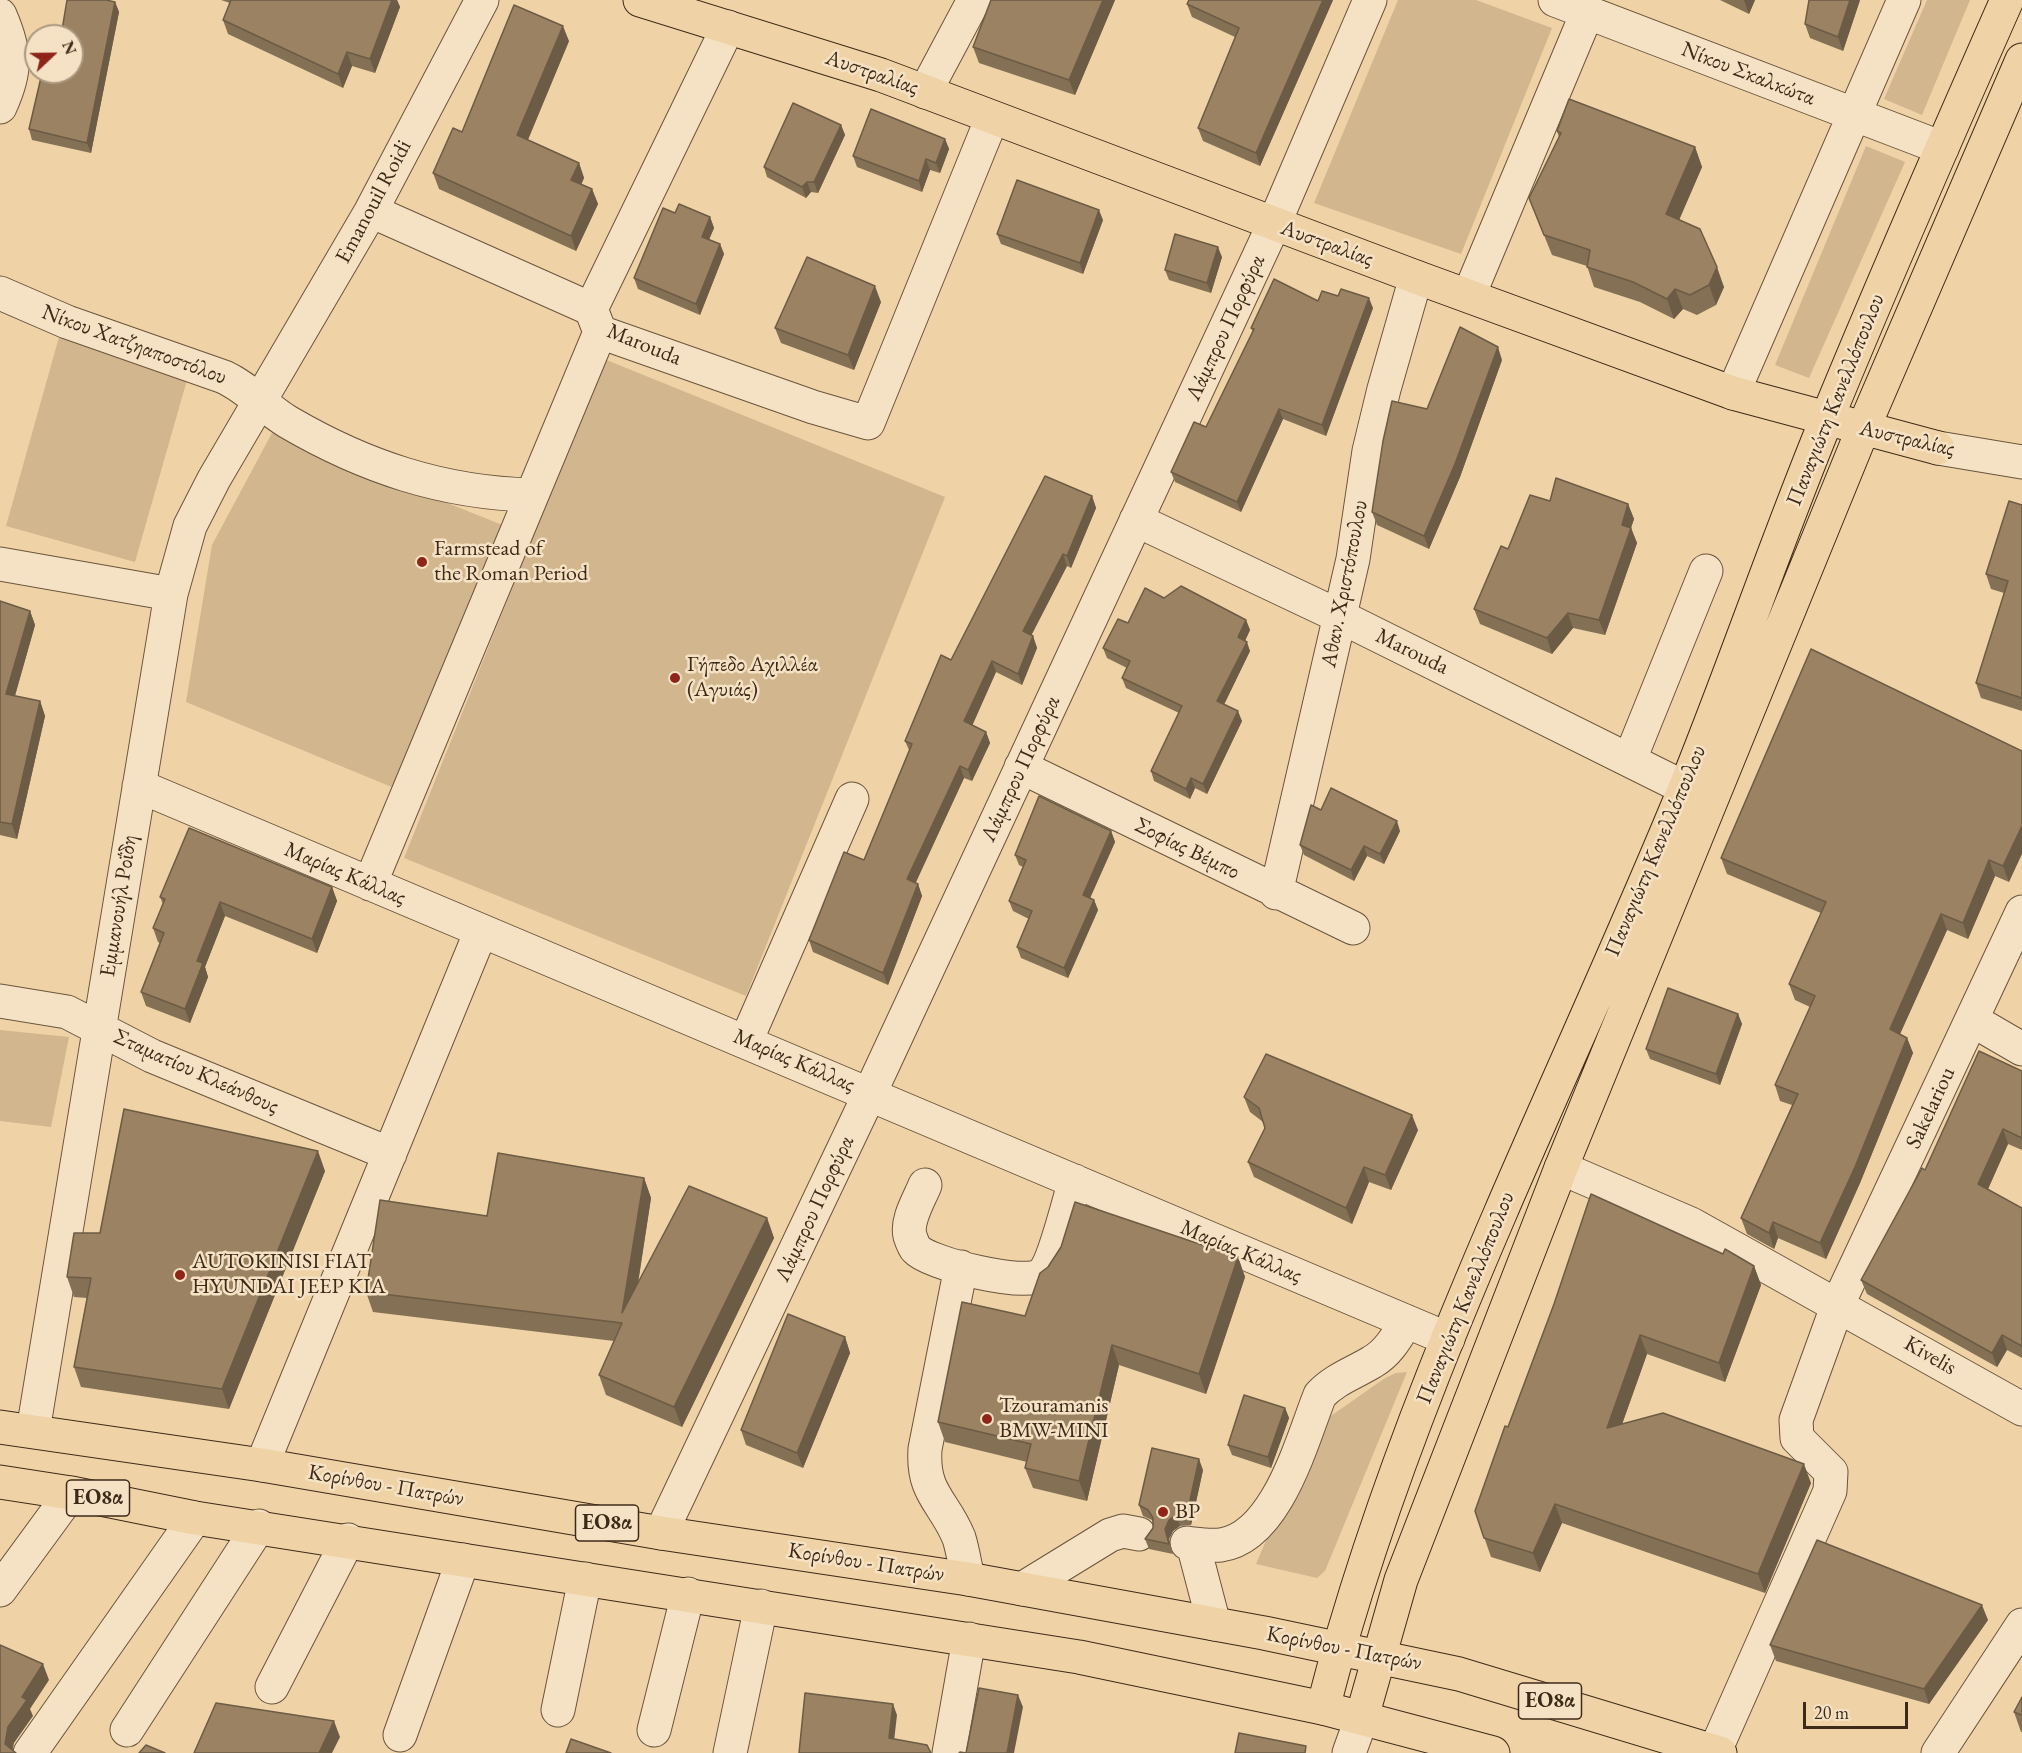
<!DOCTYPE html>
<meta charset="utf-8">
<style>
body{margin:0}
#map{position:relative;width:2022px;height:1753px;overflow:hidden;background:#efd3a6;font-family:"EB Garamond",serif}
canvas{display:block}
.north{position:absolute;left:24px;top:24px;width:60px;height:60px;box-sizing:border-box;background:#f5e2c5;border:2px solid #ac9880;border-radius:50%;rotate:68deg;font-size:16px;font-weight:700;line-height:24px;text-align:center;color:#3e2a18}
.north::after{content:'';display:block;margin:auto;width:21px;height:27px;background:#8f2418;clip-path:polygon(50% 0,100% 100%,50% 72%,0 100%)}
.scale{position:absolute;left:1803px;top:1702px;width:105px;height:27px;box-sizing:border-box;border:3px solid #3e2a18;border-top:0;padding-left:8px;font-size:18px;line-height:21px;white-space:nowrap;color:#3e2a18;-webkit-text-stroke:4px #f5e2c5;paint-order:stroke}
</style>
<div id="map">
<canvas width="2022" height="1753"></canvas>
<div class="north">N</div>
<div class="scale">20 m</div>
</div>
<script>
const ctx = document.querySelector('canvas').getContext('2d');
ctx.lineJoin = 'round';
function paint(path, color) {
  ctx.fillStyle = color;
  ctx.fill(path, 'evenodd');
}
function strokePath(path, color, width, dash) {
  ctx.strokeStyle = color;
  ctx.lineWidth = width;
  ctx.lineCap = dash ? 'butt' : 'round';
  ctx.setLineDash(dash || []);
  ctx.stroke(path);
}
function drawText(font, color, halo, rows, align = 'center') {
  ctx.font = font + ' "EB Garamond",serif';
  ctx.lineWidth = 5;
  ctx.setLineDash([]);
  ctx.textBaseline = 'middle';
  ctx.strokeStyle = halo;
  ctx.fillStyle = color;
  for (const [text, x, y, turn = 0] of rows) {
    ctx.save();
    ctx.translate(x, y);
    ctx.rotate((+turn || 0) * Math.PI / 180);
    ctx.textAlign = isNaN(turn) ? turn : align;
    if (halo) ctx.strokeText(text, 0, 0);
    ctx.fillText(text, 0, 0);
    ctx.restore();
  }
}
paint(new Path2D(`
 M1398,0H1476L1552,28L1461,254L1314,203Z
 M1927,0H1970L1922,115L1884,99Z
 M1866,146L1905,162L1809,378L1775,365Z
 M59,337L189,373L135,562L6,526Z
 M604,359L945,497L746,996L404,858Z
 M272,433L505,526L394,788L186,702L212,545Z
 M0,1030L69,1037L51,1127L0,1121Z
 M1407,1372L1325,1571L1317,1578L1256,1564L1309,1440L1325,1420L1385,1378L1396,1373Z`), '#d1b68e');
const minor = new Path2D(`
 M1555,0L1942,148
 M0,15C16,52 17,70 0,107
 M925,92L974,0
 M371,211L591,309L600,332L813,407L868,423L992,118
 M0,293L67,322L224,377C248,388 265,408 288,422C365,467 443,493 532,495
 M1469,295L1587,13
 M591,309L728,27
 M1733,393L1904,0
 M1938,448L2022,462
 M1136,520L1341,617L1685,788
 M0,564L171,594
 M1630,759L1706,571
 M1021,767L1353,928
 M139,786L1448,1339
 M370,884L600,332
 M1276,893L1353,559L1369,451L1384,389L1416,277
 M0,1001L67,1012L152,1056L390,1154
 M1972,1020L2022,1049
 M746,1041L852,799
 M1561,1168L1691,1224L2022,1409
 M925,1185C919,1200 906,1220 910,1236C911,1239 914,1247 916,1249C929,1264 1026,1287 1041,1275C1054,1265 1069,1199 1075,1181
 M961,1267L925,1449C922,1494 944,1501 959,1538C963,1551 965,1565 968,1579
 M33,1431L171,594L190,526L214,479L371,211L482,0
 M262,1465L481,931
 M661,1533L870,1093L1274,224L1370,0
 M1187,1543L1193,1544L1214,1624
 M1193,1544C1202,1545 1211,1546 1221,1545C1277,1537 1302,1440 1320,1395C1335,1379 1354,1373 1372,1362C1388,1353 1397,1337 1406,1322
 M1022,1589L1110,1535L1123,1531L1139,1534
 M0,1590L71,1493
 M272,1687L348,1540
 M558,1710L585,1579
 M127,1730L259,1526
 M654,1730L688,1594
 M400,1735L463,1560
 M1715,1751L1830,1491L1831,1472L1797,1438L1796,1420L1838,1304L2022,912
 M30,1753L195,1518
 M730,1753L761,1606
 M949,1753L969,1639
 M1349,1753L1362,1717
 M1938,1753L2022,1625`);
const major = new Path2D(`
 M640,0L881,75L1416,277L1733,393L1938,448
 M1323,1708C1405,1387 1560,1093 1685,788C1735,665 1777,539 1828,416C1885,277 1946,138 2007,0
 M1362,1717L1401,1580L1561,1168L1863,429L2022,60`);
const highway = new Path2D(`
 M0,1427L262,1465L661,1533L968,1579L1264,1633L1459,1674L1720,1753
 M0,1482L71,1493L195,1518L1079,1657L1323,1708L1493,1753`);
strokePath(minor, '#6a543c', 35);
strokePath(major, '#3e2a18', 35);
strokePath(highway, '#3e2a18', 35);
strokePath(minor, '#f5e2c5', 33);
strokePath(major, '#efd3a6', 33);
strokePath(highway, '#efd3a6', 33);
paint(new Path2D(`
 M221,0H397L400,7L375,73L352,66L343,88L228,34L223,20L230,3Z
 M991,0H1115L1075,95L979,63L973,47Z
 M1189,0H1333L1260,166L1203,141L1198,128L1235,37L1192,17L1187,4Z
 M1720,0H1755L1749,14Z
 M1860,0L1843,51L1810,38L1805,24Z
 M115,2L119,12L91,153L32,140L29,129L55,74Z
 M569,41L528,140L579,163L584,178L581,184L592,189L598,204L576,251L439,189L433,173L462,132Z
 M841,125L845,135L818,193L811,192L806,198L767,177L764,167Z
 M1557,131L1695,147L1702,167L1679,220L1724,287L1716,305L1697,315L1683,309L1674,319L1640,302L1594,287L1587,266L1552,255L1529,198L1559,137Z
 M945,139L949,149L940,173L930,170L922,192L857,167L853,156Z
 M675,213L710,217L714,228L709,239L720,244L724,254L700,315L638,289L634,278Z
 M1103,220L1083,274L1001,244L997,234Z
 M1222,257L1211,293L1169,280L1165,270Z
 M1318,301L1373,308L1326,436L1283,419L1241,512L1175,482L1171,472L1206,427L1253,332L1251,328Z
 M881,302L854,370L781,343L775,328Z
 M1502,360L1460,477L1429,549L1377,525L1372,512L1427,409Z
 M1092,496L1096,508L1071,568L1067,566L1031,635L1033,636L1037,648L1022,685L996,672L972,725L986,732L990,743L972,781L964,778L915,883L918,884L922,896L888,985L813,952L809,940L864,860L909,750L905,741L951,660Z
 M1550,501L1628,504L1634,519L1631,528L1637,543L1605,635L1573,628L1552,654L1480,624L1474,609L1508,549Z
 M2022,505V711L1981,698L1976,683L2004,593L1991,589L1986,574Z
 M1164,598L1246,620L1250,630L1245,641L1250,651L1224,704L1242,721L1207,794L1195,788L1190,799L1154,781L1151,771L1179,713L1126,688L1122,678L1127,668L1107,658L1103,648L1128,623Z
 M0,601L30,611L35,625L15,696L40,701L45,716L17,839L0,835Z
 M2022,751L2009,882L1995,876L1968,939L1947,930L1900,1034L1907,1038L1913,1053L1860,1183L1826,1259L1778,1238L1774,1249L1747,1234L1741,1218L1792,1105L1780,1101L1775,1085L1810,1007L1795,1000L1789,984L1821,913L1727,874L1721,858Z
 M1321,810L1400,831L1384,864L1367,856L1354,881L1304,855L1300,845Z
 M1111,831L1115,842L1090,898L1094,900L1098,910L1068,978L1021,958L1017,947L1029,919L1013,911L1009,901L1023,867L1019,865L1015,855Z
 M332,887L337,901L317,953L225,916L205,967L208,977L190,1023L146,1006L141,992L160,943L158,942L153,928L163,904L160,897Z
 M1738,1014L1742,1024L1720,1085L1650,1059L1646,1049Z
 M2022,1071V1150L2008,1144L1988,1189L2022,1208V1358L2007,1350L1997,1367L1867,1294L1861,1280L1925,1170Z
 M1244,1097L1418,1130L1391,1190L1369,1182L1352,1224L1254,1177L1248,1162L1265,1128L1263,1122L1250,1112Z
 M325,1171L229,1409L81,1387L74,1367L87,1298L74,1297L67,1277L100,1233Z
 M644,1178L651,1198L638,1284L767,1218L774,1238L682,1427L606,1395L599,1375L614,1341L373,1312L366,1292L487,1216Z
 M1723,1254L1754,1266L1761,1285L1725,1382L1647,1354L1622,1424L1811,1483L1765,1593L1562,1523L1540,1572L1491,1557L1475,1511L1508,1427Z
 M1238,1257L1245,1277L1206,1394L1119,1365L1087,1501L1033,1488L1025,1468L1027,1462L945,1442L938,1422L1025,1316Z
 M845,1337L850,1353L803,1468L746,1445L741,1430Z
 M1285,1408L1289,1418L1271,1468L1232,1455L1228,1445Z
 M1203,1470L1191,1525L1180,1526L1173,1531L1169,1539L1173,1554L1149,1549L1145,1539L1153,1528V1523L1152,1520L1143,1516L1139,1505Z
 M1988,1620L1929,1704L1776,1661L1770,1645Z
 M2022,1697V1732H2021L2014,1712Z`), '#847054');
paint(new Path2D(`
 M392,0H397L400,7L375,73L370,59Z
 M1103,0H1115L1075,95L1069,80Z
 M1323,0H1333L1260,166L1256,153Z
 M1744,0H1755L1749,14Z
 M1850,0H1860L1843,51L1838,37Z
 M115,2L119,12L91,153L87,143Z
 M563,26L569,41L523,151L517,135Z
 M347,52L352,66L343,88L338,74Z
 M841,125L845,135L818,193L814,182Z
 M945,139L949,149L940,173L936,163Z
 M1695,147L1702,167L1673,234L1666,214Z
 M926,159L930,170L922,192L919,181Z
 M579,163L584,178L577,195L571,180Z
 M807,182L811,192L806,198L802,187Z
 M592,189L598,204L576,251L571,236Z
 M1099,210L1103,220L1083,274L1080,263Z
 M710,217L714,228L706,247L702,237Z
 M720,244L724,254L700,315L696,304Z
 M1218,247L1222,257L1211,293L1207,283Z
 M1717,267L1724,287L1716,305L1709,285Z
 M875,286L881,302L854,370L848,355Z
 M1675,289L1683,309L1674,319L1667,299Z
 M1369,298L1373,308L1326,436L1322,425Z
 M1498,347L1502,360L1460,477L1429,549L1424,536Z
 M1279,409L1283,419L1241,512L1237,502Z
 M1092,496L1096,508L1071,568L1067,556Z
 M1628,504L1634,519L1630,530L1631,528L1637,543L1605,635L1599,620L1622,525Z
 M1063,554L1067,566L1028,642L1023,631Z
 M30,611L35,625L11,709L6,694Z
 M1568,613L1573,628L1552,654L1547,638Z
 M1246,620L1250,630L1242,647L1238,637Z
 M1033,636L1037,648L1022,685L1018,674Z
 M1247,642L1250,651L1221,711L1217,701Z
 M992,661L996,672L969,733L964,721Z
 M40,701L45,716L17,839L12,824Z
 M1238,711L1242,721L1207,794L1203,784Z
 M986,732L990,743L972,781L968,770Z
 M960,766L964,778L912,891L907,879Z
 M1191,778L1195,788L1190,799L1186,789Z
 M1397,821L1400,831L1384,864L1380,854Z
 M2022,826V854L2009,882L2003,866Z
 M1111,831L1115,842L1087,905L1083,895Z
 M1364,846L1367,856L1354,881L1351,870Z
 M1989,860L1995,876L1968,939L1963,923Z
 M918,884L922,896L888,985L883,973Z
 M332,887L337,901L317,953L312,939Z
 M1094,900L1098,910L1068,978L1064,968Z
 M220,902L225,916L205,967L208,977L190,1023L185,1009L197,961Z
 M1941,914L1947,930L1895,1045L1890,1029Z
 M1738,1014L1742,1024L1720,1085L1716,1074Z
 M1907,1038L1913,1053L1860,1183L1826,1259L1820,1243Z
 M1412,1115L1418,1130L1391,1190L1385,1175Z
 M2003,1129L2008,1144L1984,1198L1978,1184Z
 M318,1151L325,1171L229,1409L222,1389Z
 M1364,1167L1369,1182L1352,1224L1346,1208Z
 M644,1178L651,1198L630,1333L622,1313Z
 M767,1218L774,1238L682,1427L674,1407Z
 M1773,1222L1778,1238L1774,1249L1769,1233Z
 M1238,1257L1245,1277L1206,1394L1199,1374Z
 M1754,1266L1761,1285L1725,1382L1719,1363Z
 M1640,1335L1647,1354L1614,1447L1607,1428Z
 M2002,1335L2007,1350L1997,1367L1992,1353Z
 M845,1337L850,1353L803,1468L797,1453Z
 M1112,1345L1119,1365L1087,1501L1079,1481Z
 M1285,1408L1289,1418L1271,1468L1268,1457Z
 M1199,1459L1203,1470L1191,1525L1187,1514Z
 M1804,1464L1811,1483L1765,1593L1758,1574Z
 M1555,1504L1562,1523L1540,1572L1533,1553Z
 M1176,1515L1180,1526L1173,1531L1169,1539L1173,1554L1165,1529L1169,1520Z
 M1982,1605L1988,1620L1929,1704L1924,1689Z
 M43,1664L49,1680L30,1709L33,1716L14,1743L12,1753L5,1744L8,1727L22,1697Z
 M1018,1695L1023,1707L1014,1753H1007Z
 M893,1704L897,1715L893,1750L889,1738Z
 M334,1721L340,1737L332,1753H319Z`), '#6c5b45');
const building = new Path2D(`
 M67,0H106L115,2L87,143L29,129L42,73L55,74V72H72V36H61Z
 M231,0H392L370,59L347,52L338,74L223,20Z
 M991,0H1103L1069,80L973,47Z
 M1189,0H1323L1256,153L1198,128L1239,28L1187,4Z
 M1809,0H1850L1838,37L1805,24Z
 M514,5L563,26L517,135L579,163L571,180L592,189L571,236L433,173L453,128L462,132Z
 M1569,99L1695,147L1666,214L1700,229L1717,267L1709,285L1690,295L1675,289L1667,299L1633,282L1587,267L1590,250L1544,235L1529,198L1561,133L1557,131Z
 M793,103L841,125L814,182H807L802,187L764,167Z
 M871,109L945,139L936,163L926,159L919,181L853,156Z
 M1017,180L1099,210L1080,263L997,234Z
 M679,204L710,217L702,237L720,244L696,304L634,278L663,208L675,213Z
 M1175,234L1218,247L1207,283L1165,270Z
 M807,257L875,286L848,355L775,328Z
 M1274,279L1318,301L1322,291L1338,296L1341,289L1369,298L1322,425L1279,409L1237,502L1171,472L1194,422L1206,427L1254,329L1251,328Z
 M1460,327L1498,347L1455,464L1424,536L1372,512L1383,441L1392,401L1427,409Z
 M1045,476L1092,496L1067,556L1063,554L1023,631L1033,636L1018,674L992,661L964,721L986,732L968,770L960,766L907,879L918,884L883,973L809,940L844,852L864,860L912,744L905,741L941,655L951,660Z
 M1556,478L1628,504L1622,525L1631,528L1599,620L1568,613L1547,638L1474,609L1501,546L1508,549L1530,495L1550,501Z
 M2009,501L2022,505V698L1976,683L2008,581L1986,574Z
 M1181,586L1246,620L1238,637L1247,642L1217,701L1238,711L1203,784L1191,778L1186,789L1151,771L1182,706L1122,678L1130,661L1103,648L1118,619L1128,623L1145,588L1164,598Z
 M0,601L30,611L6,694L40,701L12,824L0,822Z
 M1811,649L2022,751V826L2003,866L1989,860L1963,923L1941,914L1890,1029L1907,1038L1855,1167L1820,1243L1773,1222L1769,1233L1741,1218L1798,1094L1775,1085L1815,996L1789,984L1826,902L1721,858Z
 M1331,788L1397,821L1380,854L1364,846L1351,870L1300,845L1311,805L1321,810Z
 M1039,796L1111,831L1083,895L1094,900L1064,968L1017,947L1032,911L1009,901L1026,860L1015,855Z
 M189,828L332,887L312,939L220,902L197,961L203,963L185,1009L141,992L164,933L153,928L165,899L160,897Z
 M1668,988L1738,1014L1716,1074L1646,1049Z
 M1979,1051L2022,1071V1138L2003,1129L1978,1184L2022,1208V1346L2002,1335L1992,1353L1861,1280L1922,1168L1925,1170Z
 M1266,1054L1412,1115L1385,1175L1364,1167L1346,1208L1248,1162L1265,1128L1259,1108L1244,1097Z
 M124,1109L318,1151L222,1389L74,1367L91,1278L67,1277L74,1233H100Z
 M498,1153L644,1178L622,1313L689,1186L767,1218L674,1407L599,1375L622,1323L366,1292L380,1200L487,1216Z
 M1591,1194L1723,1254L1725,1249L1754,1266L1719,1363L1640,1335L1607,1428L1663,1413L1804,1464L1758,1574L1555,1504L1533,1553L1484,1538L1475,1511L1505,1426L1508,1427L1554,1304Z
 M1075,1202L1238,1257L1199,1374L1112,1345L1079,1481L1025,1468L1031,1444L938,1422L962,1302L1025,1316L1040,1273L1048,1267L1061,1247Z
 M788,1314L845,1337L797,1453L741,1430Z
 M1244,1395L1285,1408L1268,1457L1228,1445Z
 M1152,1448L1199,1459L1187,1514L1176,1515L1169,1520L1165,1529L1169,1544L1145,1539L1153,1528V1518L1148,1510L1139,1505Z
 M1817,1540L1982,1605L1924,1689L1770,1645Z
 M0,1645L43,1664L22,1697L27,1700L8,1727L5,1744L16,1753H0Z
 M979,1688L1018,1695L1007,1753H959L960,1752L966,1753Z
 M805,1693L893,1704L889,1738L927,1745L931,1753H799Z
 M2022,1697V1715L2014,1712Z
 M216,1703L334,1721L319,1753H194Z
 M1239,1733L1306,1746L1305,1753H1235Z
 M571,1739L611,1753H566Z
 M146,1745L165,1753H139Z`);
paint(building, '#9a8262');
strokePath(building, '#6c5b45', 1.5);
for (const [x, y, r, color] of [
 [422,562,6,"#8f2418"],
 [675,678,6,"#8f2418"],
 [180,1275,6,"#8f2418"],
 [987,1419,6,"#8f2418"],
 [1163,1512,6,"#8f2418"]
]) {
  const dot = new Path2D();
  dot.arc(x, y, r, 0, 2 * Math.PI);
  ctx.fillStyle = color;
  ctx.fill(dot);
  strokePath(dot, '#f5e2c5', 2);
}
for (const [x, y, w] of [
 [98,1498,63],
 [607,1523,63],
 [1550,1701,63]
]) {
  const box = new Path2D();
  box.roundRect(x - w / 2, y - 18, w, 36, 4.5);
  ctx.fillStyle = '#f5e2c5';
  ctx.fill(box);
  strokePath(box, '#3e2a18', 1.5);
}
drawText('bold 21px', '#3e2a18', null, [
 ["ΕΟ8α",98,1498],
 ["ΕΟ8α",607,1523],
 ["ΕΟ8α",1550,1701]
]);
drawText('22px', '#3e2a18', '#f5e2c5', [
 ["Αυστραλίας",872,73,19],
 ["Νίκου Σκαλκώτα",1748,74,21],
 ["Emanouil Roidi",374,202,-62],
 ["Αυστραλίας",1327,244,20],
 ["Λάμπρου Πορφύρα",1226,328,-65],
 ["Νίκου Χατζηαποστόλου",134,345,20],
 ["Marouda",644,345,22],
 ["Παναγιώτη Κανελλόπουλου",1836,400,-68],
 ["Αυστραλίας",1907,439,13],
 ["Αθαν. Χριστόπουλου",1345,584,-79],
 ["Marouda",1412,652,26],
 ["Λάμπρου Πορφύρα",1021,769,-65],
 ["Σοφίας Βέμπο",1187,849,26],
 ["Παναγιώτη Κανελλόπουλου",1656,851,-67],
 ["Μαρίας Κάλλας",345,874,23],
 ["Εμμανουήλ Ροΐδη",119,906,-81],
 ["Μαρίας Κάλλας",794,1061,23],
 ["Σταματίου Κλεάνθους",196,1072,24],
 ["Sakelariou",1931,1108,-65],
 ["Λάμπρου Πορφύρα",815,1209,-65],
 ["Μαρίας Κάλλας",1241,1252,23],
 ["Παναγιώτη Κανελλόπουλου",1466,1298,-68],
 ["Kivelis",1930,1356,30],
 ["Κορίνθου - Πατρών",386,1486,10],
 ["Κορίνθου - Πατρών",866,1563,9],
 ["Κορίνθου - Πατρών",1344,1649,11]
]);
drawText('22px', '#3e2a18', '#f5e2c5', [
 ["Farmstead of",434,549],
 ["the Roman Period",434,574],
 ["Γήπεδο Αχιλλέα",687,665],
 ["(Αγυιάς)",687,690],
 ["AUTOKINISI FIAT",192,1262],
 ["HYUNDAI JEEP KIA",192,1287],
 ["Tzouramanis",999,1406],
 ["BMW-MINI",999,1431],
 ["BP",1175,1512]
], 'left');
</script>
